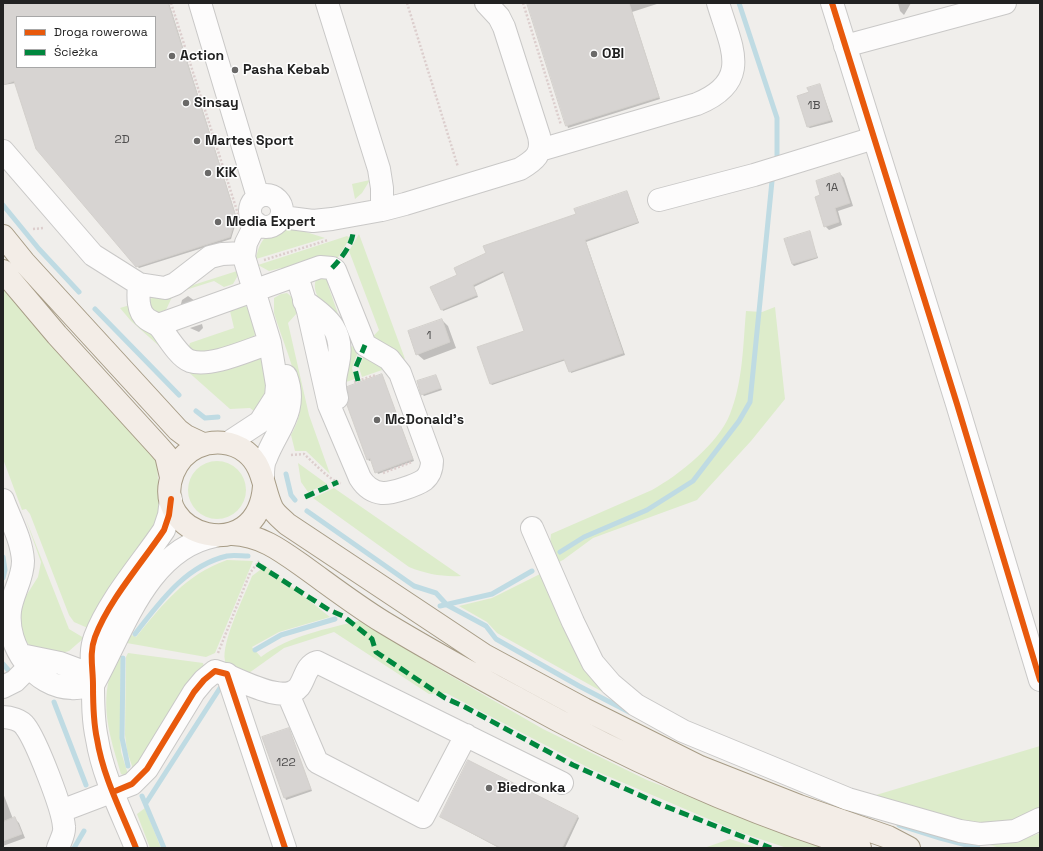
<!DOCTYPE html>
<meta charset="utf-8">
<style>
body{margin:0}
#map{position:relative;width:1043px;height:851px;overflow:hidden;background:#f0eeeb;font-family:"Space Grotesk",sans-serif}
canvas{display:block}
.frame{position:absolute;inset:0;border:4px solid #222;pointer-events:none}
.legend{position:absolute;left:16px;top:16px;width:140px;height:52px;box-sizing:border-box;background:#fff;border:1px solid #a7a7a7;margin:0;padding:5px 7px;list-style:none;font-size:12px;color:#222}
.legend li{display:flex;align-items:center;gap:8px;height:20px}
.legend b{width:20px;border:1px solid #a7a7a7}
</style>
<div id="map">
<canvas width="1043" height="851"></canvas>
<div class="frame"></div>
<ul class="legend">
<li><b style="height:5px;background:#e8590c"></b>Droga rowerowa</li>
<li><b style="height:5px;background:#00873e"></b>Ścieżka</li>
</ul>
</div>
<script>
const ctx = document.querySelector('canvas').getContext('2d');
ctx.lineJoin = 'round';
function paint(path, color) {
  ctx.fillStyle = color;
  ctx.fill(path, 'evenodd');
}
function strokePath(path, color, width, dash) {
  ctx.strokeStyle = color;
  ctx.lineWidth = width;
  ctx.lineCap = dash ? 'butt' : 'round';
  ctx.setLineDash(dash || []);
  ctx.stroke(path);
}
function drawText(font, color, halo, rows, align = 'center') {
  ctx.font = font + ' "Space Grotesk",sans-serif';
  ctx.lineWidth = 3;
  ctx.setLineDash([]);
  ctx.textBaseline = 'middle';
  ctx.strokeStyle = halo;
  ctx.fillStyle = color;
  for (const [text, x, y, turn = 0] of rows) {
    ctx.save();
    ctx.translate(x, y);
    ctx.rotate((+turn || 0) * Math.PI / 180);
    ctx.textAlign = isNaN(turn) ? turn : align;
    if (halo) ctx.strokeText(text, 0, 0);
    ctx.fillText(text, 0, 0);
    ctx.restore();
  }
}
paint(new Path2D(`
 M370,180L362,193L355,199L352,184Z
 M290,227L325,238L256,259C259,239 270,229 290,227Z
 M359,234L405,359L368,342L379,330L349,251Z
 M347,236L350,238L337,259L335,256L288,271L281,268L269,271L258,265Z
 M237,271V277L233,284L224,287L214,281L176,293L172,297L166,310L153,314L143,301Z
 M317,277L328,278L332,283L328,285L349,346L357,347L359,349L352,368L355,379L340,384L319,299C315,292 313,285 317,277Z
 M3,282L154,456L157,463L160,514L159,522L90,629L74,622L69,615L30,514L26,509L22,510L3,459Z
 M287,293C294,298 296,305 297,313L288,323L309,415L330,474L306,451H295L291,435C296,426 300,416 300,406C301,383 281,337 274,313V298L281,294Z
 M133,304L171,354L256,355L263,359L269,392L259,415L250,408L230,409L131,321L120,308Z
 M243,304L249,309L257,329L253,339L208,357L191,352L189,346L190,343L234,328L230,311L231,308Z
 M775,307L785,399L751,441L697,500L593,538L563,560L555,564L549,552L551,534L652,490C679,475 719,443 730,414C743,381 743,345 746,311L762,312Z
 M364,355L379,361L382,370L362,377L359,368Z
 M188 490a29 29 0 1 1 58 0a29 29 0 1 1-58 0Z
 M298,463L327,484L308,492L301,482Z
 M334,488L461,576C443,577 426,574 409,567L313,498Z
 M25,517L69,629L84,638L69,651L58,654L30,646L22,636L19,614L24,599L38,577L41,562Z
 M227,560L253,561L215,653L206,657L121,642L127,633L136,637C164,603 185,575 227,560Z
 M263,564L330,617L279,632L252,647L261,657C290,635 327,629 362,620L432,665L543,729L647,780L802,841L823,848H787L739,832L591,769L446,693L429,694L334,632L284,648L242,678C235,673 226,670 225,661C221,642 245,595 252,576L260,570Z
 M544,572L626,705L497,633L487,622L459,606L492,598Z
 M118,653H121L120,733L121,752L128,774L126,776L121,774C112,743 101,712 109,679C110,670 115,662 118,653Z
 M128,653L203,663L204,667L134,772L127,751L125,735L126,657Z
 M1040,746V809L1006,824L977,826L866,798Z
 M145,808L161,848H150L137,814Z
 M1040,833V848H1000L983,843L1019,841Z
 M730,839L758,848H704Z`), '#ddeccb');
paint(new Path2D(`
 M3,3H169L237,219L231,239L139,268L137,266L16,83L3,85ZM17,17H155V67H17Z
 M528,3H660L632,12L660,99L568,128Z
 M898,3H911L904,15L900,11Z
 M820,85L833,122L810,128L808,127L810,93Z
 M840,174L844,178L853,206L838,211L842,225L829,230L825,226L822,196Z
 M627,192L639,223L586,242L625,355L571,373L566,360L492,385L490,383L525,332L505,272L474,287L478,297L443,311L431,288Z
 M809,232L818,258L794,266L792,264Z
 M188,296L195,301L183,305L181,304L182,300Z
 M442,320L448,326L456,348L424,360L417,354Z
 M202,324L203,328L199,332L190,328Z
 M382,375L414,461L378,474L372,460L369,461L368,459Z
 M436,376L442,390L424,396L422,394Z
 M288,729L312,791L286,800L263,738Z
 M3,793L13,819H15L19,823L25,838L3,846Z
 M441,817H578L579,818L565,848H499Z`), '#0003');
strokePath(new Path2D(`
 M739,3L777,118V157
 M3,205L39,249L79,292
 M95,309L179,395
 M196,411L205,418L218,417
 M286,474L291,495L295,500
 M307,511L414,586L436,593L447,605L486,626L496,639L579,686L629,712
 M560,552L584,537L647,510L693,481L739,421L750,402L772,181
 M3,557L5,570L3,578
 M440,606L492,594L532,571
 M135,634C160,602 185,566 227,556C233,555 242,556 248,556
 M255,650L281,635L335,619
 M123,658L122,738L128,766
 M3,664L10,672
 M54,702L86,785
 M142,796L164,848
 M146,803L220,688
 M899,825L940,838L978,848
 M74,848L84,831`), '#bfdbe3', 5);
const building = new Path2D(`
 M3,3H168L236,217L230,237L136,267L36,149L14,81L3,85ZM17,17H155V67H17Z
 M527,3H629L659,97L566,126Z
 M820,84L831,120L807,127L797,96L809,92L807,88Z
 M840,173L850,203L835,208L839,222L824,227L815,197L820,195L816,181Z
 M627,191L638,222L585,240L623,353L569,372L564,359L490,384L477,347L524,331L503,271L473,285L477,295L441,310L430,287L457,275L454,268L486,253L483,246L576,214L574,209Z
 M810,231L817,257L792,264L784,239Z
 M442,319L450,342L416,355L408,331Z
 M382,374L413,459L375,473L370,458L367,460L347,405L349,401L347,387Z
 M436,375L441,388L421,395L417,381Z
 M289,728L311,789L284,798L262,737Z
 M468,760L578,816L562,848H501L440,817Z
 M15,817L22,834L3,841V822Z`);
paint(building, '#d7d4d2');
strokePath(building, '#d3d0cc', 1);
const minor = new Path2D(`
 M200,3L258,197
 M327,3L379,169L382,188V210L405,204L520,169C535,160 543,154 539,136L504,27L499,17L486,3
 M832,3L957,404L1040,680
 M845,46L1005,3
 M540,150L697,104C753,81 731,47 718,3
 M3,151L93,255L139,284C138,295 137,312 147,319C151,322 156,323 160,327C167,336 179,357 190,361C211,368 250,349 270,343
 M250 211a16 16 0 1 1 32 0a16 16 0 1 1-32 0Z
 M659,200L754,175L874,138
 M282,217L313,221L332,219L382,210
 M139,284L165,288L175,284L210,257L222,254L244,253
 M304,301C329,318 345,332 338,364C335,379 333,383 337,398
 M158,325L320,267L332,268L335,270L365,345L389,359L400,373L432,461C432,468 430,475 424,480C417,485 391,494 382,493C372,492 365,486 360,478L329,405L308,311L297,276
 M228,443L260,422L276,397L277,385L270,343L244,257L246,243L256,223
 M263,476C263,471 263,463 266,458C277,429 299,411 286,376
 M3,500C10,519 22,540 23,561C23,579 12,594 10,611C6,646 34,687 72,688C79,689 86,686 93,685
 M532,528L573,622L593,663L611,684L636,705L683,731L848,799L960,831L980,834L1015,831L1040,819
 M21,655L60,663L76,669L93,685
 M227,674L285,848
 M93,685C123,632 147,549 215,536
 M3,687L15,681L29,667
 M288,694L317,762L423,817L466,735
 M3,717C10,717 21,720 25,726C36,740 63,809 64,827C65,833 60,842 58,848
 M61,811L132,784L147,769L194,692L204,680L215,671C235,676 283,707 299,687C305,679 306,665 317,662L562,783
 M136,848C122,813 103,777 97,739C93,721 93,703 93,685C93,668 89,653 95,637C109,600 142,563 164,530L169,515L171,499`);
const major = new Path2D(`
 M3,236L24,262L178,430L186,436L203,444
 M3,271L57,335L159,447L166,455L171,477
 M264,486C258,568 148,536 173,473C178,461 186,452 197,447C213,440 232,441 246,452C264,466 263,489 272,508C275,514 282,519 287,524L484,655L584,709L700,767L799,806L888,837L909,848
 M232,534C262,535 283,552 307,569C332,587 357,606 383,622C426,648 471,673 515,697C625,758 740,811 860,848`);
strokePath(minor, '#c9c8c7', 24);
strokePath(major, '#a79c86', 24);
strokePath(new Path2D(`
 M171,3L238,214
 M407,3L458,167
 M523,3L561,125
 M33,229L44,228
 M264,260L328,240
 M354,382L376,375
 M291,455L304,454C312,461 331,482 341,483
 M383,473L412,462
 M218,653L250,573L259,561`), '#dccecd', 2.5, [2, 2]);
strokePath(minor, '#fdfcfc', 22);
strokePath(major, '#f3ede7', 22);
strokePath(new Path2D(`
 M332,268C340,260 352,245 353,233
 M358,381L355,369L365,345
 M305,497L338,482
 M257,564L329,610L343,616L372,639L376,652L445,698L465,707L573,765L657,803L771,848`), '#00873e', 5, [10, 5]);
strokePath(new Path2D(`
 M832,3L957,404L1040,680
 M113,792L132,784L147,769L194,692L204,680L215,671L227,674L285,848
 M136,848C122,813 103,777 97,739C93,721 93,703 93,685C93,668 89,653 95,637C109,600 142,563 164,530L169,515L171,499`), '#e8590c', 6);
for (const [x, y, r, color] of [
 [594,54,4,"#6a6968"],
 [172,56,4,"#6a6968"],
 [235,70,4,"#6a6968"],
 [186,103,4,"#6a6968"],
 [197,141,4,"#6a6968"],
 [208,173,4,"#6a6968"],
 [218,222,4,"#6a6968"],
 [377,420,4,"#6a6968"],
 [489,788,4,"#6a6968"]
]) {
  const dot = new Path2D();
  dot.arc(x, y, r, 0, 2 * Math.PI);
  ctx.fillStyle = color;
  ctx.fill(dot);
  strokePath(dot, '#fff', 1.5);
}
drawText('12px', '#4f4e4e', null, [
 ["1B",814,106],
 ["2D",122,140],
 ["1A",832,188],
 ["1",429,336],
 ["122",286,763]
]);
drawText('bold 14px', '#222', '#fff', [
 ["OBI",602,54],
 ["Action",180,56],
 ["Pasha Kebab",243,70],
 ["Sinsay",194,103],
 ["Martes Sport",205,141],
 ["KiK",216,173],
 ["Media Expert",226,222],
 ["McDonald's",385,420],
 ["Biedronka",497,788]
], 'left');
</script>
